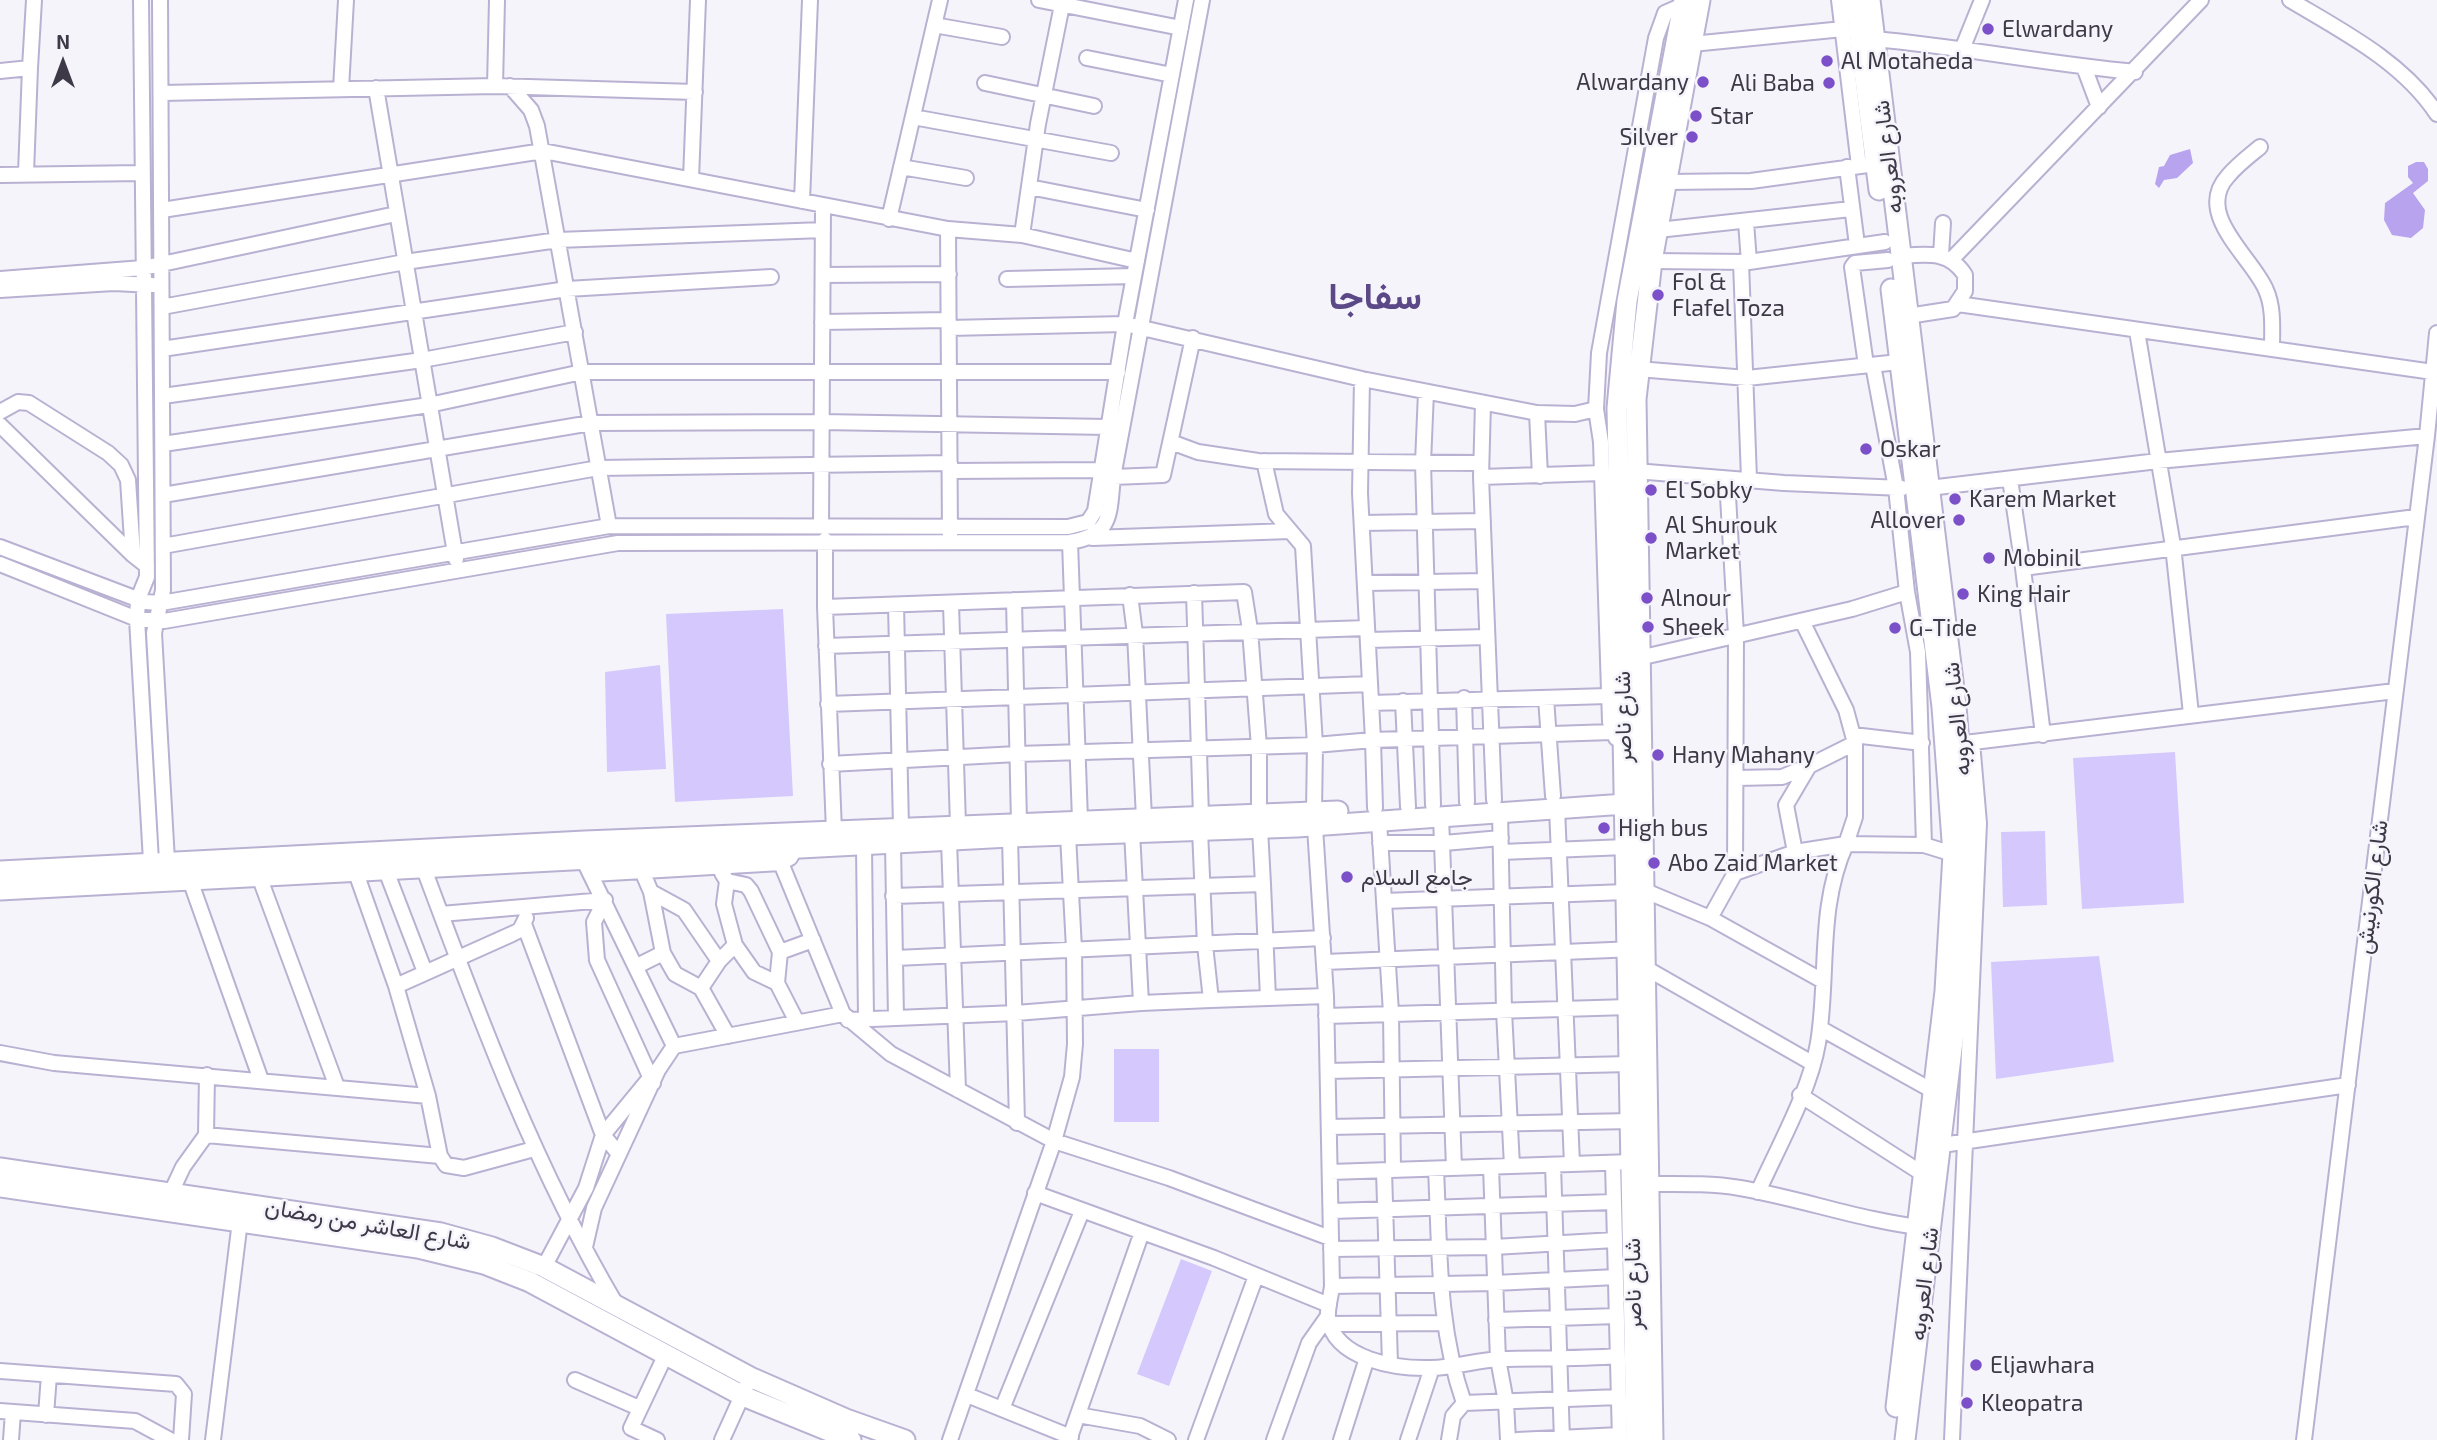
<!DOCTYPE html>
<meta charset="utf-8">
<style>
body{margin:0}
#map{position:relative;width:2437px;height:1440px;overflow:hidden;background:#f6f4fb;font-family:"Exo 2",sans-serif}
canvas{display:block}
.north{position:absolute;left:28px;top:28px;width:70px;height:70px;-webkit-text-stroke:5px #f6f4fb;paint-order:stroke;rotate:0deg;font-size:19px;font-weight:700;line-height:28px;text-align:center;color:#3d3947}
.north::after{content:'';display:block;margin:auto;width:24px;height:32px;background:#3d3947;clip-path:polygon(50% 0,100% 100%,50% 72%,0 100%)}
</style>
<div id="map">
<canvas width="2437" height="1440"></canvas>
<div class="north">N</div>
</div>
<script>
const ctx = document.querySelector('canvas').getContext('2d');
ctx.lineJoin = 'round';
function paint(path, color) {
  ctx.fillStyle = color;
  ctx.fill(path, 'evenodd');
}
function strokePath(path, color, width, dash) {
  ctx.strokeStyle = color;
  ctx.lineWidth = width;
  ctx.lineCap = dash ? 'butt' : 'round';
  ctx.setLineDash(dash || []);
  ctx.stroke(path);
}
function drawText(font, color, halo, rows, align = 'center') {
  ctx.font = font + ' "Exo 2",Vazirmatn,sans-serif';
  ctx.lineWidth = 5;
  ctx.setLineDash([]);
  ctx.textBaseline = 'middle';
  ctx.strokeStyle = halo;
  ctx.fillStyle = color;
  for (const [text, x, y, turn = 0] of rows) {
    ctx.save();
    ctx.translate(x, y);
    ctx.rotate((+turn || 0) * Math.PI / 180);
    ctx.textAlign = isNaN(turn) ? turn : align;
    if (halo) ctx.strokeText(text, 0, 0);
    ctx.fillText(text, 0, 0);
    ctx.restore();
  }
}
paint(new Path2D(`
 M783,609L793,796L675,802L666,614Z
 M660,665L666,769L607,772L605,672Z
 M2175,752L2184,903L2082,909L2073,758Z
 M2045,831L2047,905L2003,907L2001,832Z
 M2099,956L2114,1062L1996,1079L1991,962Z
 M1114,1049H1159V1122H1114Z
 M1181,1259L1212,1271L1169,1386L1137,1374Z`), '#d5c8fd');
paint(new Path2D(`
 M2190,149L2193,163L2177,178L2164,180L2159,188L2155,184L2159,167L2164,166L2170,155Z
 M2416,162H2424L2428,169V181L2413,193L2425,210L2423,228L2411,238L2392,235L2384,220L2385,203L2413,183L2408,177V166Z`), '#b8a4ee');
const minor = new Path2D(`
 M141,0L147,577L138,599L137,619L151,861
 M160,0L163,590L154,633L167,861
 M1039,0L1181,28
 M1839,0L1859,166
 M2290,0C2342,31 2403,62 2437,114
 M934,25L1002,37
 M1875,39C1962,47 2048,64 2135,72
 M1692,44L1843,29
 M1963,47L1982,0
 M1087,58L1172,75
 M2084,67L2099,107
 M0,71L30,68L34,0
 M985,83L1094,106
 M495,86L497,0
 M510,86L531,110L537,126L609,526
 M376,88L456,559
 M341,89L346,0
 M162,93L495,86L695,92
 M913,117L1111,153
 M2260,147C2249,156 2237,165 2228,176C2193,214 2253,258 2266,290C2274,308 2272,329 2272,349
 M901,167L966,178
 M1847,167L1857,245
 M26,173L30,68
 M0,175L142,173
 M691,179L698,0
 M1667,182L1751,181L1875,164
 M1029,187L1147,210
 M802,201L810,0
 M162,210L543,151L948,229L1022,235L1137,261
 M889,219L940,0
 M1746,222L1749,262
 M948,229L950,536
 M1658,230L1851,209
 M1022,235L1038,124L1063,0
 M1941,255L1943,223
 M1900,256C1926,254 1949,250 1965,275V291L1953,309L1908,316
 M1952,259L2201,0
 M1652,261L1749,262L1885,242
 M1741,262L1749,479
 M823,275L949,274
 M0,279L143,268L396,214
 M1007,279L1134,276
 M0,290L114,283L152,285
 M1958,304L2433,372
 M162,307L405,262L558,240L823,230
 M822,322L948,320
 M949,328L1125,324L1362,379L1537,413L1575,414L1596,409
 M2137,331L2173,546L2191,714
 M162,349L567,289L771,277
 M1866,365L1852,267L1855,263L1888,260
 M1873,365L1896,488L1907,592L1918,652L1924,845
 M1638,369L1747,378L1899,362
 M1362,379L1360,493L1373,740L1315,745L1314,812L1326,996L1332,1286C1331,1296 1327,1308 1328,1318C1335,1360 1397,1369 1431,1368C1454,1368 1477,1360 1500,1359C1540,1358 1579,1359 1618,1356
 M1426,392L1423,463L1433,805
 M163,396L422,360L575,332
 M1483,403L1481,477L1494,800
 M0,412L18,402L29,403L108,453L121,465L128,480L133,555L147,566
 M1537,413L1540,476
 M0,425L133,555
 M1171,442L1198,452L1258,461L1481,463
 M163,444L429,405L582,372H1118
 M950,471L1101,470
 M1635,471L1784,483L1902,488
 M1113,477L1163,475L1193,338
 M1481,477L1602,473
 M1727,479L1736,635L1735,873
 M2010,479L2023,568L2416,517
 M1929,488L2158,461L2427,436
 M163,495L591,423L822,422L1108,427
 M1362,523L1483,521
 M821,525L823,207
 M1092,538L1290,531
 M1070,542L1080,820
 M163,546L598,468L950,463
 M0,547L145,602L161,603L609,526L1068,527L1088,522L1095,511L1125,324L1186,0
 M0,564L137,619L164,621L618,543L1070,542C1113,535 1109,514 1113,477L1202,0
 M2023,568L2043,735
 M1366,583L1485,581
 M1194,593L1201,816
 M1130,595L1135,634L1144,818
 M1014,600L1019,823
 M951,604L958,825
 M896,605L901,827
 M825,607V540
 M1802,621L1846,710L1855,743V817L1846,844L1924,845L1953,854
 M1368,640L1487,637
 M826,646L1367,628
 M1639,658L1852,609L1907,592
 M1464,698L1467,802
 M1546,698L1553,796
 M1403,701L1408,807
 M1371,703L1608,696
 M828,704L1370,684
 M1853,735L1922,743
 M1965,743L2395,691
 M1624,744L1616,738L1610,722L1601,442L1596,409L1599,353L1656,38L1665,13L1683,5
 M830,764L1017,754L1315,745L1303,546L1276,514L1264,461
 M1809,766L1855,743
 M1737,778L1782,777L1809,766L1786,805L1795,852L1846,844
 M1375,808L1373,740L1612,732
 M1557,808L1572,1164
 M1500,812L1504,1011L1512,1166
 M1441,816L1454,1168
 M1379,821L1391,1013L1393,1170
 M1200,830L1205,945L1211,1000L1268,998L1263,884
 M834,831L825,607L1244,592L1250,630L1259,747V814
 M1010,837L1017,1123
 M949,841L958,1090
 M1380,843H1444L1501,838
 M893,844L896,1018
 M864,846L866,1019
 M795,849L790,858L781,863L843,1014L891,1054L1054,1141L1169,1178L1330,1238
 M1501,852L1626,847
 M583,859L674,1046
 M421,861C478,1014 534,1166 617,1306
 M385,868L425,972
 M355,870L396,986L428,1096
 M642,871L651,892L684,910L719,961L701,988L728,1036
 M722,873L727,881L724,904L735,945
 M592,874L781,863
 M259,876L337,1087
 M190,880L261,1080
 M727,881L746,885L751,891L780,952L777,983
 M1643,890L1710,918L1735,873L1795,852
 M651,892L663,953
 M893,896L1263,884L1260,828
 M605,900L594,922L597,960L653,1083
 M1384,901L1626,892
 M441,914L605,900
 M1710,918L1821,980
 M524,924L603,1135L619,1154
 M780,952L813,940
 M896,958L1323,938
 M719,961L735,945L754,972L777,983L797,1022
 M1325,962L1635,949
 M637,966L663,953L675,974L701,988
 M1644,967L1812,1063
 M396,986L512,934L520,930L526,918
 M1268,998L1326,996
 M1141,1003L1211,1000
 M1326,1016L1629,1007
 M848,1020L1016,1013L1141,1003L1132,832
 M1820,1028L1933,1091
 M0,1053L54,1063L428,1096L440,1156L446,1165L464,1168L534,1149
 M1328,1071L1630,1064
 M1800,1095L1923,1174
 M1329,1127L1632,1121
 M206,1135L440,1156
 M1942,1145L2348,1085
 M1613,1163L1620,1440
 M1553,1165L1562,1440
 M1491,1167L1498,1360
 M1436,1169C1440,1251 1437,1325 1464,1403L1619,1397
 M1384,1171L1390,1364
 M1330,1172L1632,1162
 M1649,1184C1679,1184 1710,1183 1740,1188C1803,1199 1863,1221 1926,1228
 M1758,1192C1778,1147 1810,1091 1818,1043C1829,976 1817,908 1846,844
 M1035,1193L1214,1258L1329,1305
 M168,1199L183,1167L206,1135L207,1075
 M1332,1211L1614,1202
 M585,1247L594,1208L658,1070L674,1046L843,1014
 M1331,1249L1494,1247L1615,1240
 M544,1267L586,1188L603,1135L654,1073
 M1332,1286L1495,1283L1616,1277
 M1496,1320L1617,1316
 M1330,1324L1443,1323
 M1498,1359L1506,1402L1508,1440
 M0,1371L176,1384L184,1394L181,1440
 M575,1380L639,1408
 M967,1395L1071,1437
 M1002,1409L1082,1211
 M0,1411L135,1421L170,1440
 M46,1415L49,1375
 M1078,1415L1140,1426L1168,1440
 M11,1440L13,1412
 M213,1440L240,1221
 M657,1440L631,1428L666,1354
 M722,1440L746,1387
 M950,1440L1054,1141L1072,1077L1075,1044L1074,949L1068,835
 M1069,1440L1142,1232
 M1196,1440L1256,1276
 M1274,1440L1309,1343L1328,1316
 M1341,1440L1367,1358
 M1408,1440L1432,1368
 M1449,1440L1453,1416L1464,1403
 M1517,1440L1620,1435
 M1952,1440L1979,823L1972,742
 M2304,1440L2427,436L2437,333`);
const major = new Path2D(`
 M1855,0L1879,190
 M1870,0L1956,706L1968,863L1965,925L1954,1032L1905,1440
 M1891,289L1942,707L1953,854L1945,991L1896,1407
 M0,871L585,841L1338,811
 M0,890L1010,837L1297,827L1625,804
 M0,1168L441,1233L492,1247L544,1267L750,1377L846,1419L905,1440
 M0,1187L418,1248L484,1264L530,1282L743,1396L851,1440
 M1636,1440L1617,408L1627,301L1684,0
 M1653,1440L1636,399L1652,261L1700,0`);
strokePath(minor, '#b9b1d2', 18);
strokePath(major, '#b9b1d2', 23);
strokePath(minor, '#fff', 14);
strokePath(major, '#fff', 19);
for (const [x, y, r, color] of [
 [1988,29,7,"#7b50c9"],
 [1827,61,7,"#7b50c9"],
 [1703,82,7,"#7b50c9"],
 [1829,83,7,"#7b50c9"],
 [1696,116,7,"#7b50c9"],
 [1692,137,7,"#7b50c9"],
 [1658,295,7,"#7b50c9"],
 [1866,449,7,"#7b50c9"],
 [1651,490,7,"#7b50c9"],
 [1955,499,7,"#7b50c9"],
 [1959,520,7,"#7b50c9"],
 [1651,538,7,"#7b50c9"],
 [1989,558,7,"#7b50c9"],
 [1963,594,7,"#7b50c9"],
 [1647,598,7,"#7b50c9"],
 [1648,627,7,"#7b50c9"],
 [1895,628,7,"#7b50c9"],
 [1658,755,7,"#7b50c9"],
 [1604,828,7,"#7b50c9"],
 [1654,863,7,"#7b50c9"],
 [1347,877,7,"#7b50c9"],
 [1976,1365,7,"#7b50c9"],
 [1967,1403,7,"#7b50c9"]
]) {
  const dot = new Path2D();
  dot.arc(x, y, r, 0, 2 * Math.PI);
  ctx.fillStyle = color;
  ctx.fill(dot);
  strokePath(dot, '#f6f4fb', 2.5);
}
drawText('23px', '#3d3947', '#f6f4fb', [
 ["Elwardany",2002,29],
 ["Al Motaheda",1841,61],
 ["Alwardany",1689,82,"right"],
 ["Ali Baba",1815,83,"right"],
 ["Star",1710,116],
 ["Silver",1678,137,"right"],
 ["Fol &",1672,282],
 ["Flafel Toza",1672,308],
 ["Oskar",1880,449],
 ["El Sobky",1665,490],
 ["Karem Market",1969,499],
 ["Allover",1945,520,"right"],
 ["Al Shurouk",1665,525],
 ["Market",1665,551],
 ["Mobinil",2003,558],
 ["King Hair",1977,594],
 ["Alnour",1661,598],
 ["Sheek",1662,627],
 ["G-Tide",1909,628],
 ["Hany Mahany",1672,755],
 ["High bus",1618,828],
 ["Abo Zaid Market",1668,863],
 ["جامع السلام",1361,877],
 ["Eljawhara",1990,1365],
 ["Kleopatra",1981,1403]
], 'left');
drawText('23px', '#3d3947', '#f6f4fb', [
 ["شارع العروبه",1888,157,-97],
 ["شارع ناصر",1623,717,-91],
 ["شارع العروبه",1957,719,-96],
 ["شارع الكورنيش",2372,887,-83],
 ["شارع العاشر من رمضان",368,1224,10],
 ["شارع ناصر",1633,1284,-91],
 ["شارع العروبه",1924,1284,-83]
]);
drawText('bold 37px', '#5b4886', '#f6f4fb', [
 ["سفاجا",1375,297]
]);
</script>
